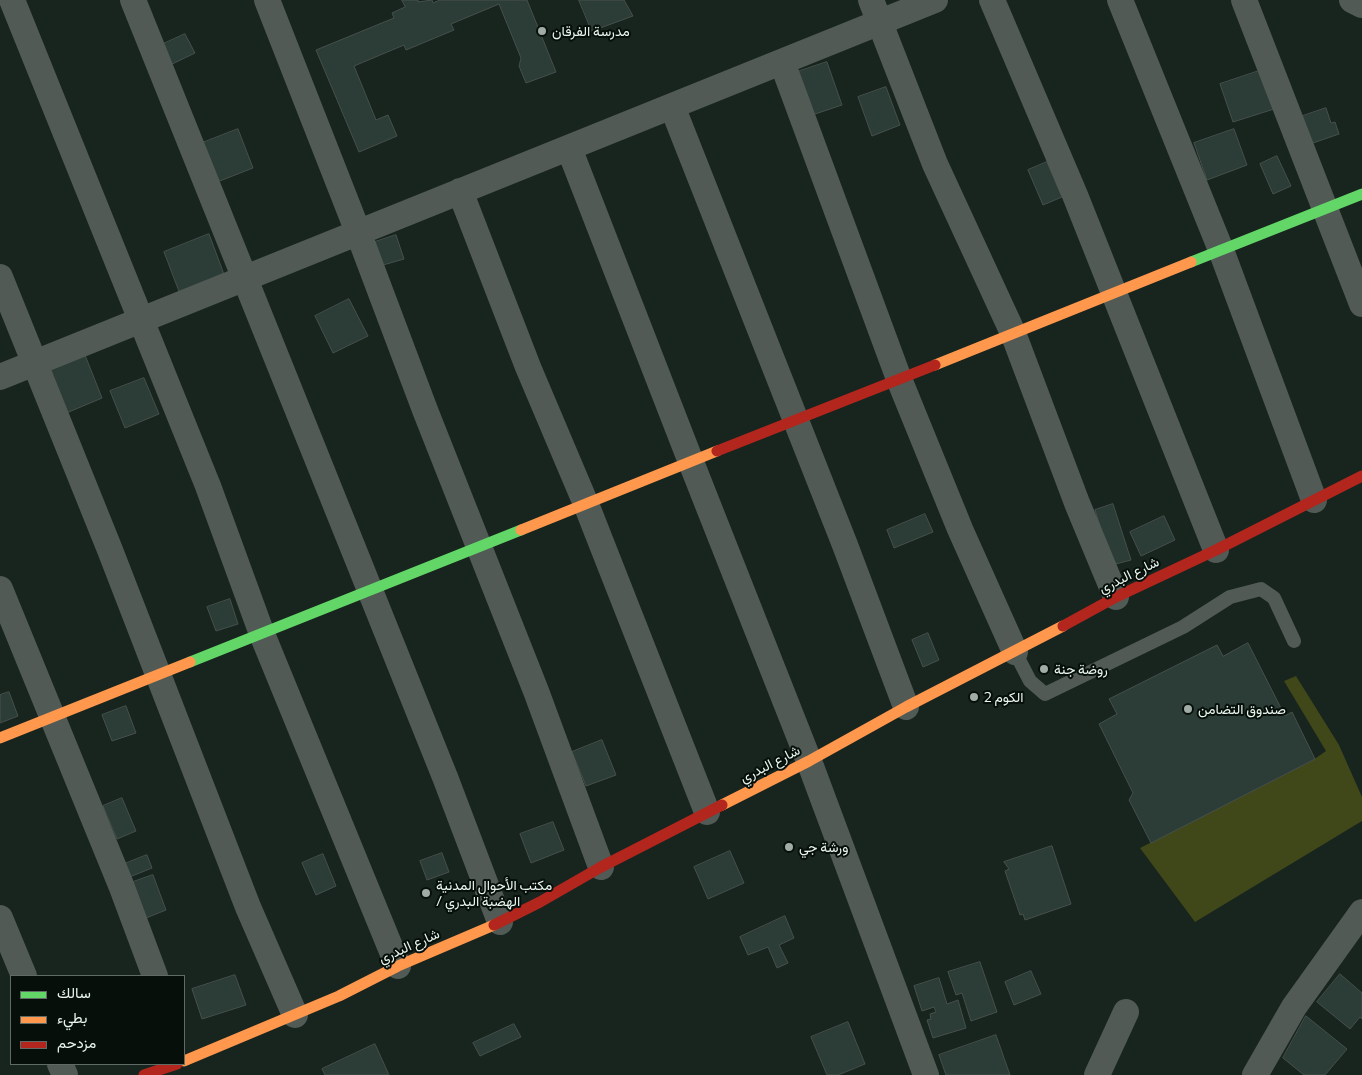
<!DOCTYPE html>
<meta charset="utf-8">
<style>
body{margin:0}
#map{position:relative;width:1362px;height:1075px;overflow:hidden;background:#18241e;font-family:Commissioner,Vazirmatn,sans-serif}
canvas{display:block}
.legend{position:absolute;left:10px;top:975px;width:175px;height:90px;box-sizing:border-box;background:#060f0a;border:1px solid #616b65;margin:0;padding:6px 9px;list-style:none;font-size:15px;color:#e9f6ee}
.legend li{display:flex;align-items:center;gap:10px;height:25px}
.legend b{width:25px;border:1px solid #616b65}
</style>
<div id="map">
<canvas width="1362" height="1075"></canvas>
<ul class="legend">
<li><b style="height:6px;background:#63d668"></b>سالك</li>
<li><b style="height:6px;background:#ff974d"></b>بطيء</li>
<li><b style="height:6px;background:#b3261e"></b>مزدحم</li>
</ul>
</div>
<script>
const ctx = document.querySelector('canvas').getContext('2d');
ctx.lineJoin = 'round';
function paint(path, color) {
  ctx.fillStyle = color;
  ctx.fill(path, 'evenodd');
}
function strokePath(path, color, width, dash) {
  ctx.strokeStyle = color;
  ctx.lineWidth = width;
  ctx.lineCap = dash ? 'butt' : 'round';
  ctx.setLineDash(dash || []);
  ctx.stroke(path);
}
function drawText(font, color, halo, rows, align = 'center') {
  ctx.font = font + ' Commissioner,Vazirmatn,sans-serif';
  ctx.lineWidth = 4;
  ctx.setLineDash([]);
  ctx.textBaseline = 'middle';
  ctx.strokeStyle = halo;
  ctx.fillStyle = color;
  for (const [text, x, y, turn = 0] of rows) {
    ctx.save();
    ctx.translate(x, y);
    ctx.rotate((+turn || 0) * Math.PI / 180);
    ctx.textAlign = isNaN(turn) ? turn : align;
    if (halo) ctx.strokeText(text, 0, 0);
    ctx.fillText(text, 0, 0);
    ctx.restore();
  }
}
paint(new Path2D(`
 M1296,676L1339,745L1362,797V821L1195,922L1140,848L1313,760L1326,751L1284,681Z`), '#404719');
const building = new Path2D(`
 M402,0H418V2L432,0L433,3L440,0H527L556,72L526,83L519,66L521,58L499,4L451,24L454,30L406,50L404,45L354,66L376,120L388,115L397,136L359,152L316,50L394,18L392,13L405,7Z
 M579,0H624L633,16L592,31Z
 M185,34L195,53L168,66L159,46Z
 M827,62L842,105L812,115L797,72Z
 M1262,70L1274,109L1233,122L1220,84Z
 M886,87L900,125L872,136L858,97Z
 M1326,108L1331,123L1335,122L1339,134L1310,144L1300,117Z
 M238,129L253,168L212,184L197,145Z
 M1234,129L1247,165L1207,180L1194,143Z
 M1277,156L1291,186L1273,194L1260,164Z
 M1047,162L1062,197L1043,205L1028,170Z
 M209,234L225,277L180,294L164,252Z
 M396,235L404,259L383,265L375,242Z
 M349,299L368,336L333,353L315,316Z
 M85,355L102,398L64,414L46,370Z
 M144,378L159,414L125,428L110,391Z
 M1113,504L1131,560L1112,565L1095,510Z
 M925,514L933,532L894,548L887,530Z
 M1164,516L1175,540L1141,556L1130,532Z
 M230,599L238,624L216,631L207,607Z
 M928,633L939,660L923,667L912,640Z
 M1248,643L1285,716L1292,712L1315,759L1151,843L1129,800L1133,793L1099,724L1117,714L1109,699L1217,645L1223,656Z
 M9,692L18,716L0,723V695Z
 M126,706L136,733L112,741L102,715Z
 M602,740L616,775L586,786L572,752Z
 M122,798L136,831L117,839L103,806Z
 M553,822L564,850L531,863L520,834Z
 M1052,846L1071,904L1025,920L1023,914L1020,915L1005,871L1009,869L1004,862Z
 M730,851L744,883L708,899L694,867Z
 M442,853L449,872L427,880L420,861Z
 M323,854L336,886L316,895L302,863Z
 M147,855L152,868L127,878L122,865Z
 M153,875L166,910L146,918L133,882Z
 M785,916L794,938L779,945L788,963L777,968L768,947L748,955L740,937Z
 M980,962L997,1012L971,1021L962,993L956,995L948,972Z
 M1031,971L1041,994L1014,1005L1005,982Z
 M1340,974L1362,993V1019L1360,1017L1350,1029L1317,1002Z
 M235,975L246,1005L202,1019L192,989Z
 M939,978L947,1004L958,1000L966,1028L933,1038L927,1020L931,1019L930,1014L936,1012L934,1007L922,1011L914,986Z
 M1306,1016L1347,1049L1325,1075H1304L1283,1058Z
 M848,1022L865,1064L838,1075H827L811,1037Z
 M514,1024L521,1037L480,1056L473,1043Z
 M996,1035L1010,1075H946L939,1055Z
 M375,1044L389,1075H325L322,1069Z`);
paint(building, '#2c3c37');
strokePath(building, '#46504c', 1);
strokePath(new Path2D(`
 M1015,652L1030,681L1045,694L1183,627L1230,597L1261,589L1274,598L1294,641`), '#515a55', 14);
strokePath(new Path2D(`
 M12,0L208,486L262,634L398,966
 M133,0L445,777L500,922
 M267,0L358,232L425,410L536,691L601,867
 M871,0L935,164L1013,333L1077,503L1116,597
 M992,0L1075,195L1216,550
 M1120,0L1221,250L1314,500
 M1244,0L1362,304
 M1352,0L1362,5
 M782,62L899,379L960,529L1015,652
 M672,106L845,545L906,707
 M569,148L691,462L809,761L926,1075
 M460,191L528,367L586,504L707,812
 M0,277L110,550L248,907L295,1015
 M0,377L935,0
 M0,589L121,885L155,976
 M0,918L24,976
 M60,1064L65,1075
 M1097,1075L1126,1012
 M1255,1075L1294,1007L1362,912`), '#515a55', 26);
strokePath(new Path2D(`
 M1191,262L1362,194
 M190,662L521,530`), '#63d668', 11);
strokePath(new Path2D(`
 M935,365L1191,262
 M521,530L717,451
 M0,738L190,662
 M722,805L809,761L906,707L1063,626
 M184,1061L339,996L398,966L494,925`), '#ff974d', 11);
strokePath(new Path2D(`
 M717,451L935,365
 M1063,626L1116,597L1216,550L1362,476
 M494,925L540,902L601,867L722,805
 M144,1075L177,1064`), '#b3261e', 11);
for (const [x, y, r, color] of [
 [542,31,5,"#a0aca5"],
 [1044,669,5,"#a0aca5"],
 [974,697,5,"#a0aca5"],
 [1188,709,5,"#a0aca5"],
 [789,847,5,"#a0aca5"],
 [426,893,5,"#a0aca5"]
]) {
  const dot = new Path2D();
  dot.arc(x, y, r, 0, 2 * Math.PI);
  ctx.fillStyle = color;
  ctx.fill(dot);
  strokePath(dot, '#060f0a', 2);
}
drawText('14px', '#e9f6ee', '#060f0a', [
 ["مدرسة الفرقان",552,31],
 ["روضة جنة",1054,669],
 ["الكوم 2",984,697],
 ["صندوق التضامن",1198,709],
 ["ورشة جي",799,847],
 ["مكتب الأحوال المدنية",436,885],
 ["/ الهضبة البدري",436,901]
], 'left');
drawText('14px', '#e9f6ee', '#060f0a', [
 ["شارع البدري",1129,575,-26],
 ["شارع البدري",770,764,-27],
 ["شارع البدري",409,946,-24]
]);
</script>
